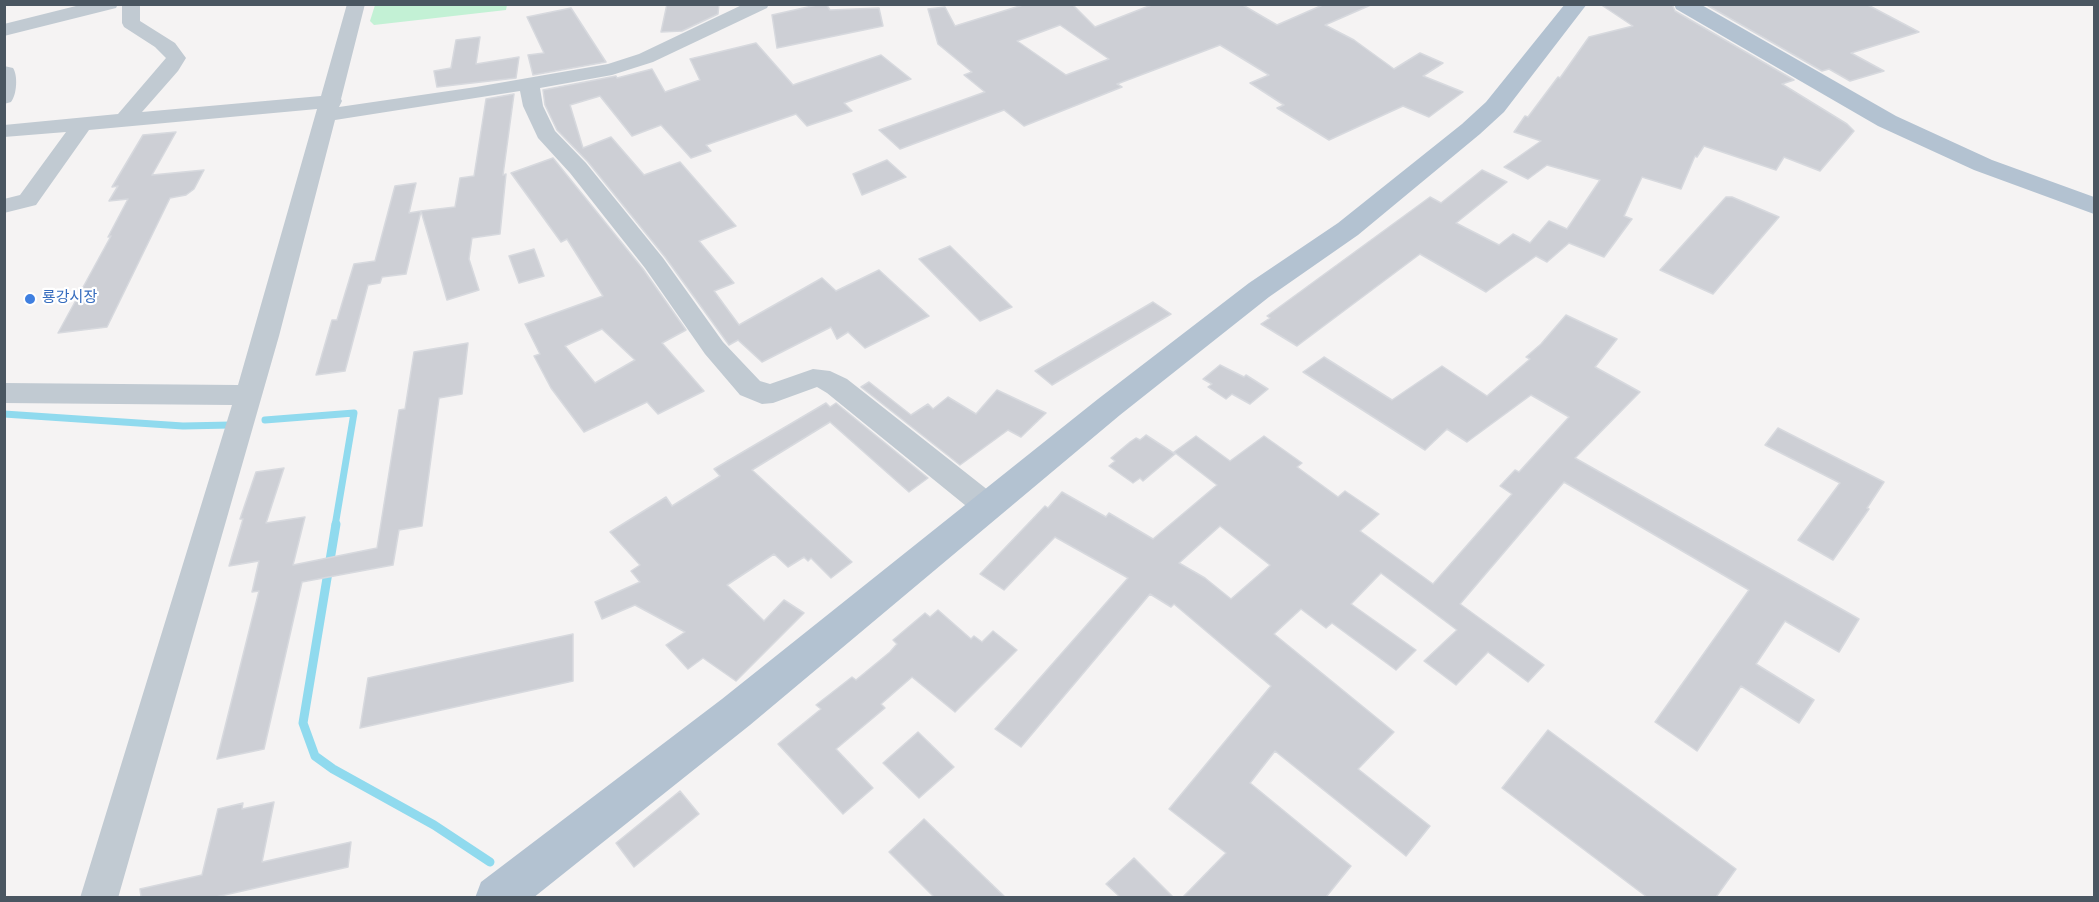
<!DOCTYPE html>
<html>
<head>
<meta charset="utf-8">
<style>
	body { margin:0 }
	#map { position:relative; width:2099px; height:902px; overflow:hidden; background:#f5f3f3; font-family:"Source Sans 3",sans-serif }
	canvas { display:block }
	.frame { position:absolute; inset:0; border:6px solid #4a5661; pointer-events:none }
</style>
</head>
<body>
<div id="map">
<canvas width="2099" height="902"></canvas>
<div class="frame"></div>
</div>
<script>
const ctx = document.querySelector('canvas').getContext('2d');
ctx.lineJoin = 'round';
function paint(path, color) {
  ctx.fillStyle = color;
  ctx.fill(path, 'evenodd');
}
function stroke(path, color, width, dash) {
  ctx.strokeStyle = color;
  ctx.lineWidth = width;
  ctx.lineCap = dash ? 'butt' : 'round';
  ctx.setLineDash(dash || []);
  ctx.stroke(path);
}
function write(font, color, halo, rows, align = 'center') {
  ctx.font = font + ' "Source Sans 3","Noto Sans KR",sans-serif';
  ctx.lineWidth = 4.5;
  ctx.setLineDash([]);
  ctx.textBaseline = 'middle';
  ctx.strokeStyle = halo;
  ctx.fillStyle = color;
  for (const [text, x, y, turn = 0] of rows) {
    ctx.save();
    ctx.translate(x, y);
    ctx.rotate((+turn || 0) * Math.PI / 180);
    ctx.textAlign = isNaN(turn) ? turn : align;
    if (halo) ctx.strokeText(text, 0, 0);
    ctx.fillText(text, 0, 0);
    ctx.restore();
  }
}
paint(new Path2D(`
	M375 5V4L507 5 506 10 374 25 370 21Z`), '#c3f1d5');
stroke(new Path2D(`
	M4 414 183 426 231 425
	M265 420 354 413 335 526`), '#90daee', 7);
stroke(new Path2D(`
	M336 524 303 723 315 756 333 769 434 825 490 862`), '#90daee', 9);
const building = new Path2D(`
	M667 4H719L718 14 682 31 661 32Z
	M821 4H826L830 10 879 8 883 26 777 48 772 15Z
	M1026 4H1072L1095 27 1154 4H1241L1277 25 1325 4H1373L1325 25 1354 40 1394 69 1420 53 1443 63 1423 76 1463 92 1429 117 1403 106 1329 140 1277 108 1284 105 1250 83 1269 75 1220 45 1117 84 1122 87 1024 126 1004 110 900 149 879 130 985 92 964 75 972 72 938 44 928 9 945 7 955 26ZM1060 25 1109 59 1066 75 1017 41Z
	M1600 4H1672L1675 11 1794 80 1782 84 1847 124 1854 131 1820 171 1784 157 1776 170 1704 146 1697 157 1695 156 1681 189 1642 177 1624 216 1632 219 1604 257 1569 243 1547 262 1536 256 1486 292 1420 254 1297 346 1261 324 1270 318 1267 316 1430 197 1441 203 1482 170 1507 182 1456 223 1499 245 1513 234 1530 243 1549 221 1567 229 1600 180 1547 165 1528 179 1504 167 1541 141 1514 132 1525 116 1528 117 1558 77 1560 78 1589 37 1633 26Z
	M1705 4H1866L1919 32 1851 53 1884 71 1850 81 1829 69 1822 71Z
	M571 8 606 62 533 75 528 55 544 53 527 17Z
	M480 37 476 64 519 57 516 78 437 87 434 71 451 68 456 40Z
	M756 43 793 85 881 55 911 79 844 103 852 111 807 126 796 114 706 145 711 151 691 158 661 125 632 136 600 96 570 105 583 148 611 137 644 175 680 162 736 226 699 241 734 283 714 291 739 325 822 278 836 291 879 270 929 316 865 348 848 332 837 339 831 327 762 362 738 340 729 345 665 257 588 162 557 130 545 105 543 90 616 76 617 78 652 69 665 92 700 80 690 59Z
	M514 94 503 175 506 174 500 234 472 238 469 259 479 290 447 300 421 211 455 207 460 178 474 176 486 99Z
	M176 132 152 175 204 170 194 189 186 195 170 198 107 327 58 333 111 236 108 237 128 199 109 201 118 186 112 187 143 135Z
	M553 158 643 269 686 330 662 343 704 391 658 414 647 402 584 432 551 388 534 356 540 354 525 324 603 296 567 239 561 242 511 173ZM602 329 635 360 595 383 565 346Z
	M887 160 906 177 862 195 853 174Z
	M416 183 409 213 421 211 406 274 382 277 380 283 368 285 345 371 316 375 332 320H337L354 264 375 261 395 186Z
	M1726 197H1732L1779 217 1713 294 1660 270Z
	M950 246 1012 307 980 321 919 259Z
	M534 249 544 276 519 283 509 256Z
	M1153 302 1171 314 1052 385 1035 371Z
	M1566 315 1617 339 1595 367 1640 392 1575 458 1859 619 1839 652 1785 621 1756 664 1814 700 1799 723 1741 686 1697 751 1655 722 1749 590 1564 482 1460 604 1544 665 1528 682 1488 652 1456 685 1424 661 1457 630 1381 573 1351 604 1416 650 1396 670 1332 623 1326 628 1301 609 1274 634 1394 732 1358 769 1430 826 1406 856 1275 751 1250 783 1351 866 1326 897H1183L1226 853 1169 809 1271 686 1174 604 1171 607 1150 594 1021 747 995 729 1128 578 1055 537 1004 590 980 574 1045 506 1048 508 1062 492 1106 517 1109 513 1153 539 1217 485 1174 452 1196 436 1230 461 1264 436 1302 463 1297 467 1338 497 1345 491 1379 514 1360 531 1433 584 1512 494 1500 486 1515 470 1519 472 1569 417 1531 395 1467 442 1447 429 1425 450 1303 372 1324 357 1392 400 1442 366 1487 396 1530 359 1526 357 1541 344ZM1220 526 1270 565 1231 599 1205 578 1179 563Z
	M468 343 462 394 439 398 422 526 399 530 393 565 302 582 264 749 217 759 259 591 252 592 259 561 229 566 243 519H240L256 472 284 468 266 523 305 517 293 565 377 548 399 410 405 409 414 352Z
	M1220 365 1244 377 1246 375 1268 389 1250 404 1232 394 1226 399 1208 387 1212 384 1203 379Z
	M869 382 911 415 928 404 933 409 948 397 976 414 997 390 1046 413 1021 437 1008 430 960 465 861 387Z
	M826 403 830 407 836 403 928 478 909 492 830 422 752 470 852 562 831 578 811 558 808 561 804 557 788 567 774 554 727 585 764 621 784 600 804 613 736 681 703 658 688 669 666 645 685 632 635 605 602 619 595 602 640 582 631 571 640 565 610 532 666 497 672 506 720 476 714 469Z
	M1778 428 1884 482 1867 508 1869 509 1833 560 1798 540 1840 483 1765 445Z
	M1146 435 1175 454 1143 481 1140 478 1133 483 1109 466 1115 461 1111 458 1130 442 1136 438 1140 440Z
	M938 610 971 639 974 636 982 642 993 631 1017 650 955 712 912 677 881 704 885 708 836 749 873 788 843 814 778 744 821 709 816 705 852 677 856 680 890 652 897 644 893 640 925 613 930 617Z
	M573 634V681L360 728 368 678Z
	M1548 730 1736 869 1716 897H1647L1502 788Z
	M918 732 954 767 919 798 883 763Z
	M680 791 699 814 634 867 616 843Z
	M274 802 262 862 351 842 348 867 216 897H141L140 889 202 875 218 809 243 803 242 809Z
	M924 819 1005 897H934L889 852Z
	M1134 858 1173 897H1120L1106 884Z`);
paint(building, '#cdcfd5');
stroke(building, '#d7d9de', 1.5);
paint(new Path2D(`
	M84 4H118L116 8 4 36V24Z
	M122 4H140V21L175 43 186 58 178 71 142 112 321 96 347 4H365L341 99 342 101 339 107 476 87 608 64 639 54 744 4H769L767 8 653 62 612 75 540 88 543 106 555 131 586 163 663 258 723 342 760 381 770 384 813 369 830 371 847 379 998 498 1002 506 998 514 987 518 976 514 827 393 817 387 773 403 762 404 740 395 705 354 645 268 570 173 538 138 523 106 520 91 335 120 279 336 118 898H80L232 405 4 403V383L238 385 317 109 89 130 36 205 4 213V199L20 195 66 132 4 137V125L118 114 166 58 155 47 124 27 122 23Z
	M4 66 13 68C18 75 17 95 11 102L4 104Z`), '#c1cad2');
paint(new Path2D(`
	M1565 4H1587L1504 112 1480 134 1358 235 1269 297 1120 415 750 725 533 898H475L481 882 722 699 1098 399 1249 283 1338 223 1462 124 1486 102Z
	M1674 4H1700L1896 116 1992 160 2094 197V214L1974 170 1878 126 1676 9Z`), '#b3c2d1');
for (const [x, y, r, color] of [
	[30,299,6,"#3f7fe0"]
]) {
  const dot = new Path2D();
  dot.arc(x, y, r, 0, 2 * Math.PI);
  ctx.fillStyle = color;
  ctx.fill(dot);
  stroke(dot, '#fff', 2);
}
write('15px', '#366cbe', '#fff', [
	["룡강시장",42,299]
], 'left');
</script>
</body>
</html>
